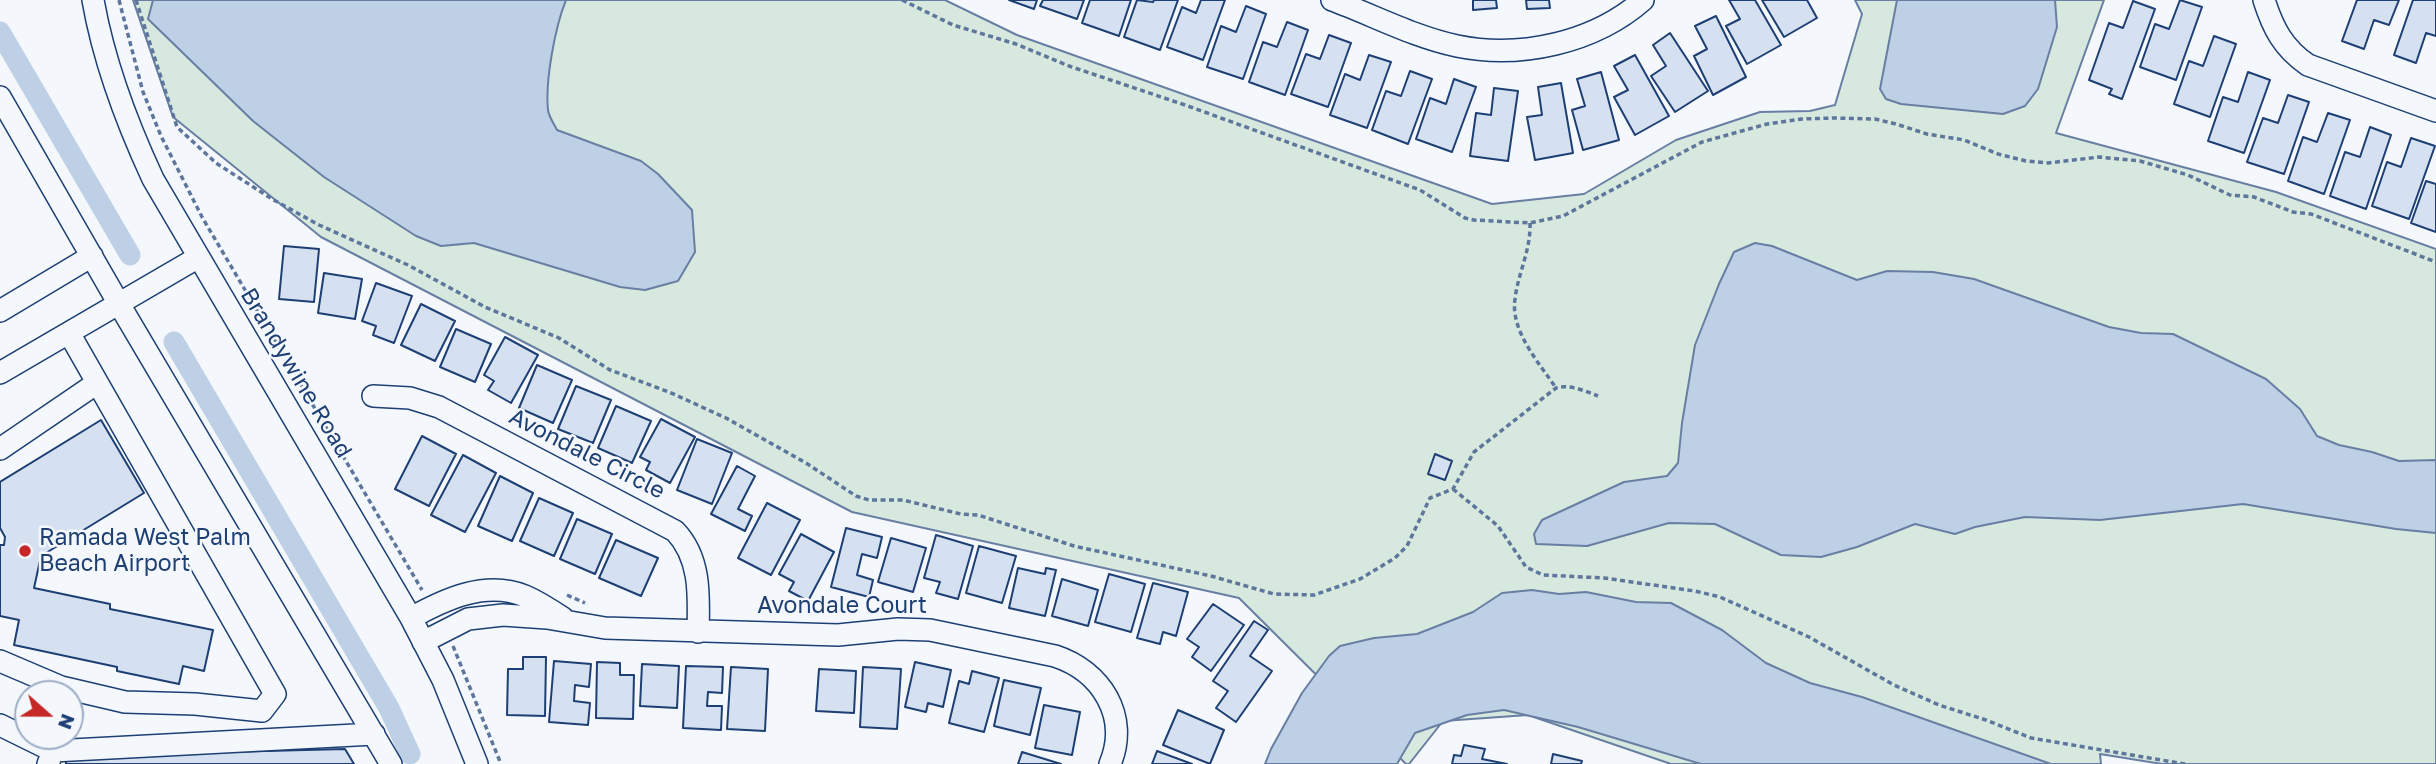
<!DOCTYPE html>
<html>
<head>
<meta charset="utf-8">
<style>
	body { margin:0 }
	#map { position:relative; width:2436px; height:764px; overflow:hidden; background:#f4f7fb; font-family:"Golos Text",sans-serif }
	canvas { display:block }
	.north { position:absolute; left:14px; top:680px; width:70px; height:70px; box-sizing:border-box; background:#f4f7fb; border:2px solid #9eadc5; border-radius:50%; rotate:111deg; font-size:19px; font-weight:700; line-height:28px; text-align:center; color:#1d3f73 }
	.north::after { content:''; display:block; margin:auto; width:24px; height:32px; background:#c62828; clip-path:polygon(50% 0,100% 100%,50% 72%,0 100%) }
</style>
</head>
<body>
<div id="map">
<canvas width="2436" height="764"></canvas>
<div class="north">N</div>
</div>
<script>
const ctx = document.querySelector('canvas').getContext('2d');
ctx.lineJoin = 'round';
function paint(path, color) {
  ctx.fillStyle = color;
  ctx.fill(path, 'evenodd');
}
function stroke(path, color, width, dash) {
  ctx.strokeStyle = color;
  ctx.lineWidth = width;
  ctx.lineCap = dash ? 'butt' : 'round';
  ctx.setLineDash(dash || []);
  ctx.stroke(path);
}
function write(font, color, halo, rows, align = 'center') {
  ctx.font = font + ' "Golos Text",sans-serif';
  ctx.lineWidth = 5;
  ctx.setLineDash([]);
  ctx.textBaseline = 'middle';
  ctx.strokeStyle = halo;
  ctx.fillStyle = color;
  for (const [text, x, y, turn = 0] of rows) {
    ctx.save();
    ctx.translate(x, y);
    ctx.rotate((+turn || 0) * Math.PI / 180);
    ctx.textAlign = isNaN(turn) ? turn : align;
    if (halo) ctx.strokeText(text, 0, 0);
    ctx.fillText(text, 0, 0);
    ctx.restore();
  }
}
const green = new Path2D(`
	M133 0H945L1017 35 1492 204 1584 194 1676 140 1760 112 1810 111 1835 105 1862 14 1855 0H2104L2056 133 2276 192 2436 249V764H2162L2100 754 2101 764H1671L1528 715 1443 721 1409 764H1406L1239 598 852 512 321 237 173 117Z`);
paint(green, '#d7e8df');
stroke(green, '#687fa3', 2);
const water = new Path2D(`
	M153 0H566C555 27 545 81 548 110 549 117 554 124 557 130L641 161 658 174 692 210 695 252 678 281 645 290 620 287 474 243 441 246 416 236 324 177 253 121 148 19Z
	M1897 0H2055L2057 27 2038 89 2025 106 2003 114 1901 104 1886 99 1880 89Z
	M1755 243 1772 246 1857 280 1887 271 1933 272 1974 279 2109 327 2141 333 2173 334 2266 379 2300 409 2317 436 2339 445 2372 452 2399 461 2436 460V533L2396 529 2243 504 2100 520 2025 517 1975 527 1955 534 1915 524 1857 547 1821 557 1781 555 1715 524 1669 523 1587 546 1536 544 1534 534 1542 520 1624 482 1667 476 1678 463 1682 423 1695 345 1719 284 1734 252Z
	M1532 590 1559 594 1586 592 1636 602 1671 603 1722 630 1766 663 1810 683 1862 697 2051 764H1701L1578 727 1504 710 1467 715 1415 733 1397 764H1265L1271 749 1302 693 1329 656 1340 646 1374 638 1417 634 1473 612 1502 593Z`);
paint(water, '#bed0e5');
stroke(water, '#687fa3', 2);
stroke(new Path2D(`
	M0 32 130 255
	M174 342 389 708 410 754`), '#bed0e5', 21);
const building = new Path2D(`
	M1009 0H1037L1034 9Z
	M1043 0H1084L1077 19 1040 6Z
	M1090 0H1131L1119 36 1082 23Z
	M1137 0 1153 2 1154 0H1178L1160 50 1124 37Z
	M1201 0H1225L1203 60 1167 47 1182 7 1196 13Z
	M1473 0H1496L1497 8 1473 10Z
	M1526 0H1549L1550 8 1527 9Z
	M1729 0H1755L1781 45 1747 64 1726 26 1740 19Z
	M1762 0H1807L1817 18 1784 37Z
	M2180 0 2202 7 2176 80 2140 67 2155 24 2169 29Z
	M2357 0H2399L2389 25 2374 20 2364 49 2342 41Z
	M2413 0H2436V36L2426 33 2416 63 2394 55Z
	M2133 1 2155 9 2122 99 2109 94 2112 89 2089 80 2109 23 2123 28Z
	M1246 6 1266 14 1243 79 1207 67 1221 26 1236 32Z
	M1716 16 1746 77 1713 95 1694 56 1707 49 1695 26Z
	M1287 22 1308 30 1285 95 1249 82 1263 42 1277 47Z
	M1670 33 1708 91 1675 112 1651 76 1666 66 1653 45Z
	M1329 35 1351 43 1328 107 1291 94 1306 54 1320 59Z
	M2214 36 2236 44 2210 117 2174 104 2189 61 2203 66Z
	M1369 55 1391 62 1367 128 1330 115 1345 74 1360 80Z
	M1635 55 1669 116 1635 135 1614 97 1628 90 1614 66Z
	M1410 71 1432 79 1408 144 1372 130 1386 91 1401 96Z
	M1601 72 1619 140 1583 150 1572 110 1585 106 1577 79Z
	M2248 72 2270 80 2244 153 2208 141 2223 97 2238 102Z
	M1454 79 1476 87 1452 152 1416 139 1430 98 1446 104Z
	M1561 83 1573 153 1535 160 1527 117 1542 115 1538 87Z
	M1494 88 1518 91 1508 161 1470 156 1476 113 1491 115Z
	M2288 95 2309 102 2284 174 2247 162 2263 118 2278 123Z
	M2328 113 2350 120 2324 194 2288 181 2303 137 2317 142Z
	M2370 127 2391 135 2366 209 2330 196 2345 152 2360 157Z
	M2411 138 2435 146 2409 219 2372 206 2387 162 2401 167Z
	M2426 181 2436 184V232L2411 223Z
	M284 246 319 249 314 302 279 299Z
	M324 273 362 279 355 319 318 313Z
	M376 283 412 296 394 343 373 335 376 326 362 321Z
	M421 304 455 321 435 361 401 345Z
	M456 329 491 344 475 382 440 367Z
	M505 337 538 355 511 403 488 390 494 381 484 375Z
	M537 365 572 380 553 423 519 408Z
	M576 386 611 400 593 443 558 429Z
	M616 406 651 421 632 463 598 448Z
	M661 419 695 437 670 483 646 470 650 462 640 457Z
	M101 420 144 493 41 556 34 588 110 604V609L213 630 204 671 183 666 179 684 117 671V667L14 645 19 620 0 616V545H4L5 537 0 528V482Z
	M422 436 456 454 429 506 395 489Z
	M697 439 732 453 712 504 677 490Z
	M1435 454 1452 461 1445 480 1428 474Z
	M463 455 496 473 465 532 431 515Z
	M737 466 755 476 738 509 752 516 745 531 711 514Z
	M500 476 533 493 512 541 478 526Z
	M539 498 573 513 554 556 520 541Z
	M767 503 800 520 771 575 738 558Z
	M577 519 612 534 595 574 560 559Z
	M846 528 882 537 877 558 862 554 857 575 873 580 869 597 831 587Z
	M801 534 834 552 808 601 789 591 794 582 779 574Z
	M936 535 973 546 958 599 936 593 940 582 924 578Z
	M891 538 926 548 913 592 878 582Z
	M616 540 658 558 641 596 599 578Z
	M979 546 1016 556 1002 603 966 593Z
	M1018 568 1045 574 1046 568 1056 570 1045 616 1009 608Z
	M1109 574 1145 584 1131 632 1095 622Z
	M1062 579 1098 590 1088 626 1052 616Z
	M1153 583 1188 592 1176 636 1163 632 1160 644 1137 638Z
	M1213 604 1244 625 1211 671 1192 657 1199 647 1187 639Z
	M1254 621 1268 630 1250 656 1272 671 1236 722 1216 708 1228 691 1213 681Z
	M523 657H546L545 716 507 715 508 669H523Z
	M554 661 591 664 589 687 575 685 574 701 590 703 588 725 549 722Z
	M597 662 620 663V675H634L633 719 596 718Z
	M915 662 951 670 943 707 928 703 926 712 905 707Z
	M642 664 679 666 677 708 640 706Z
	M686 666 723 667 722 693 708 692 707 706H722L721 730 683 728Z
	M731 667 768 669 765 731 727 729Z
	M863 667 901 669 897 729 860 727Z
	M819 669 856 671 854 713 816 711Z
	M972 671 999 678 984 732 949 723 959 681 969 684Z
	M1004 680 1041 688 1030 735 994 726Z
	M1044 705 1080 712 1072 755 1035 748Z
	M1178 710 1224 730 1210 764 1163 745Z
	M1464 745 1485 749 1482 759 1507 764H1452L1454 755 1461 756Z
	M345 749 354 764H66V756Z
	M1157 751 1192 764H1152Z
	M1022 752 1061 764H1018Z
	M1553 754 1582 761 1581 764H1551Z`);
paint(building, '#d5e0f0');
stroke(building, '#1d3f73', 2);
const minor = new Path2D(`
	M93 0C104 63 126 121 153 179L411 618 443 680 477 764
	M1332 0C1373 15 1414 37 1457 46 1520 59 1594 43 1643 0
	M2264 0C2273 28 2283 48 2308 65L2436 111
	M0 97 119 304 391 764
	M0 311 92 256
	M0 373 197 258
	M373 396 410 398 439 407 675 531C701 558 699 596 698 632
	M0 449 97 383
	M411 618C445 599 486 580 525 596 539 602 551 610 563 618
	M423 642 468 619 503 615 547 618 605 628 838 635 898 629 930 630 1055 656C1101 671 1130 716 1110 764
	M0 661 61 687 125 702 195 704 262 711 275 694 69 333
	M0 725 53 751
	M48 764 53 751 374 734`);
stroke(minor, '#1d3f73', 24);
stroke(new Path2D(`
	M119 0 143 92 161 136 202 217 422 590
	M136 0 177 127 216 163 272 199 319 225 408 265 485 307 559 338 610 370 669 392 726 418 806 463 856 496 869 500H903L961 514 978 515 1074 546 1211 576 1274 594 1314 595 1360 579 1395 558 1407 546 1430 498 1453 489 1474 452 1556 388C1570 384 1585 391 1598 396
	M902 0 953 25 1016 44 1069 66 1185 105 1420 190 1465 218 1474 220 1530 223 1563 216 1702 142 1767 124 1802 119 1834 118 1875 119 1896 124 1927 134 1964 140 1998 154 2026 161 2048 163 2099 157 2140 161 2188 175 2230 195 2254 197 2293 212 2311 214 2436 262
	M1530 223C1531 250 1518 273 1515 299 1510 331 1540 364 1556 388
	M1453 489 1498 526 1526 567 1543 575 1604 578 1695 591 1720 597 1809 637 1894 685 1939 705 1986 720 2031 738 2185 764
	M567 595 585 603
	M453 646 501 764`), '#5e769c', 3.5, [5, 3.5]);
stroke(minor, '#f4f7fb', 21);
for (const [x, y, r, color] of [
	[25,551,7,"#c62828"]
]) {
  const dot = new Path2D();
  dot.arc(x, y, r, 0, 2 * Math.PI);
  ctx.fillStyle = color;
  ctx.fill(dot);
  stroke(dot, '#f4f7fb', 2.5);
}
write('23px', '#1d3f73', '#f4f7fb', [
	["Brandywine Road",296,373,59],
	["Avondale Circle",587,454,27],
	["Avondale Court",842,606]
]);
write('23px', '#1d3f73', '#f4f7fb', [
	["Ramada West Palm",39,538],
	["Beach Airport",39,564]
], 'left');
</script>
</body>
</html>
